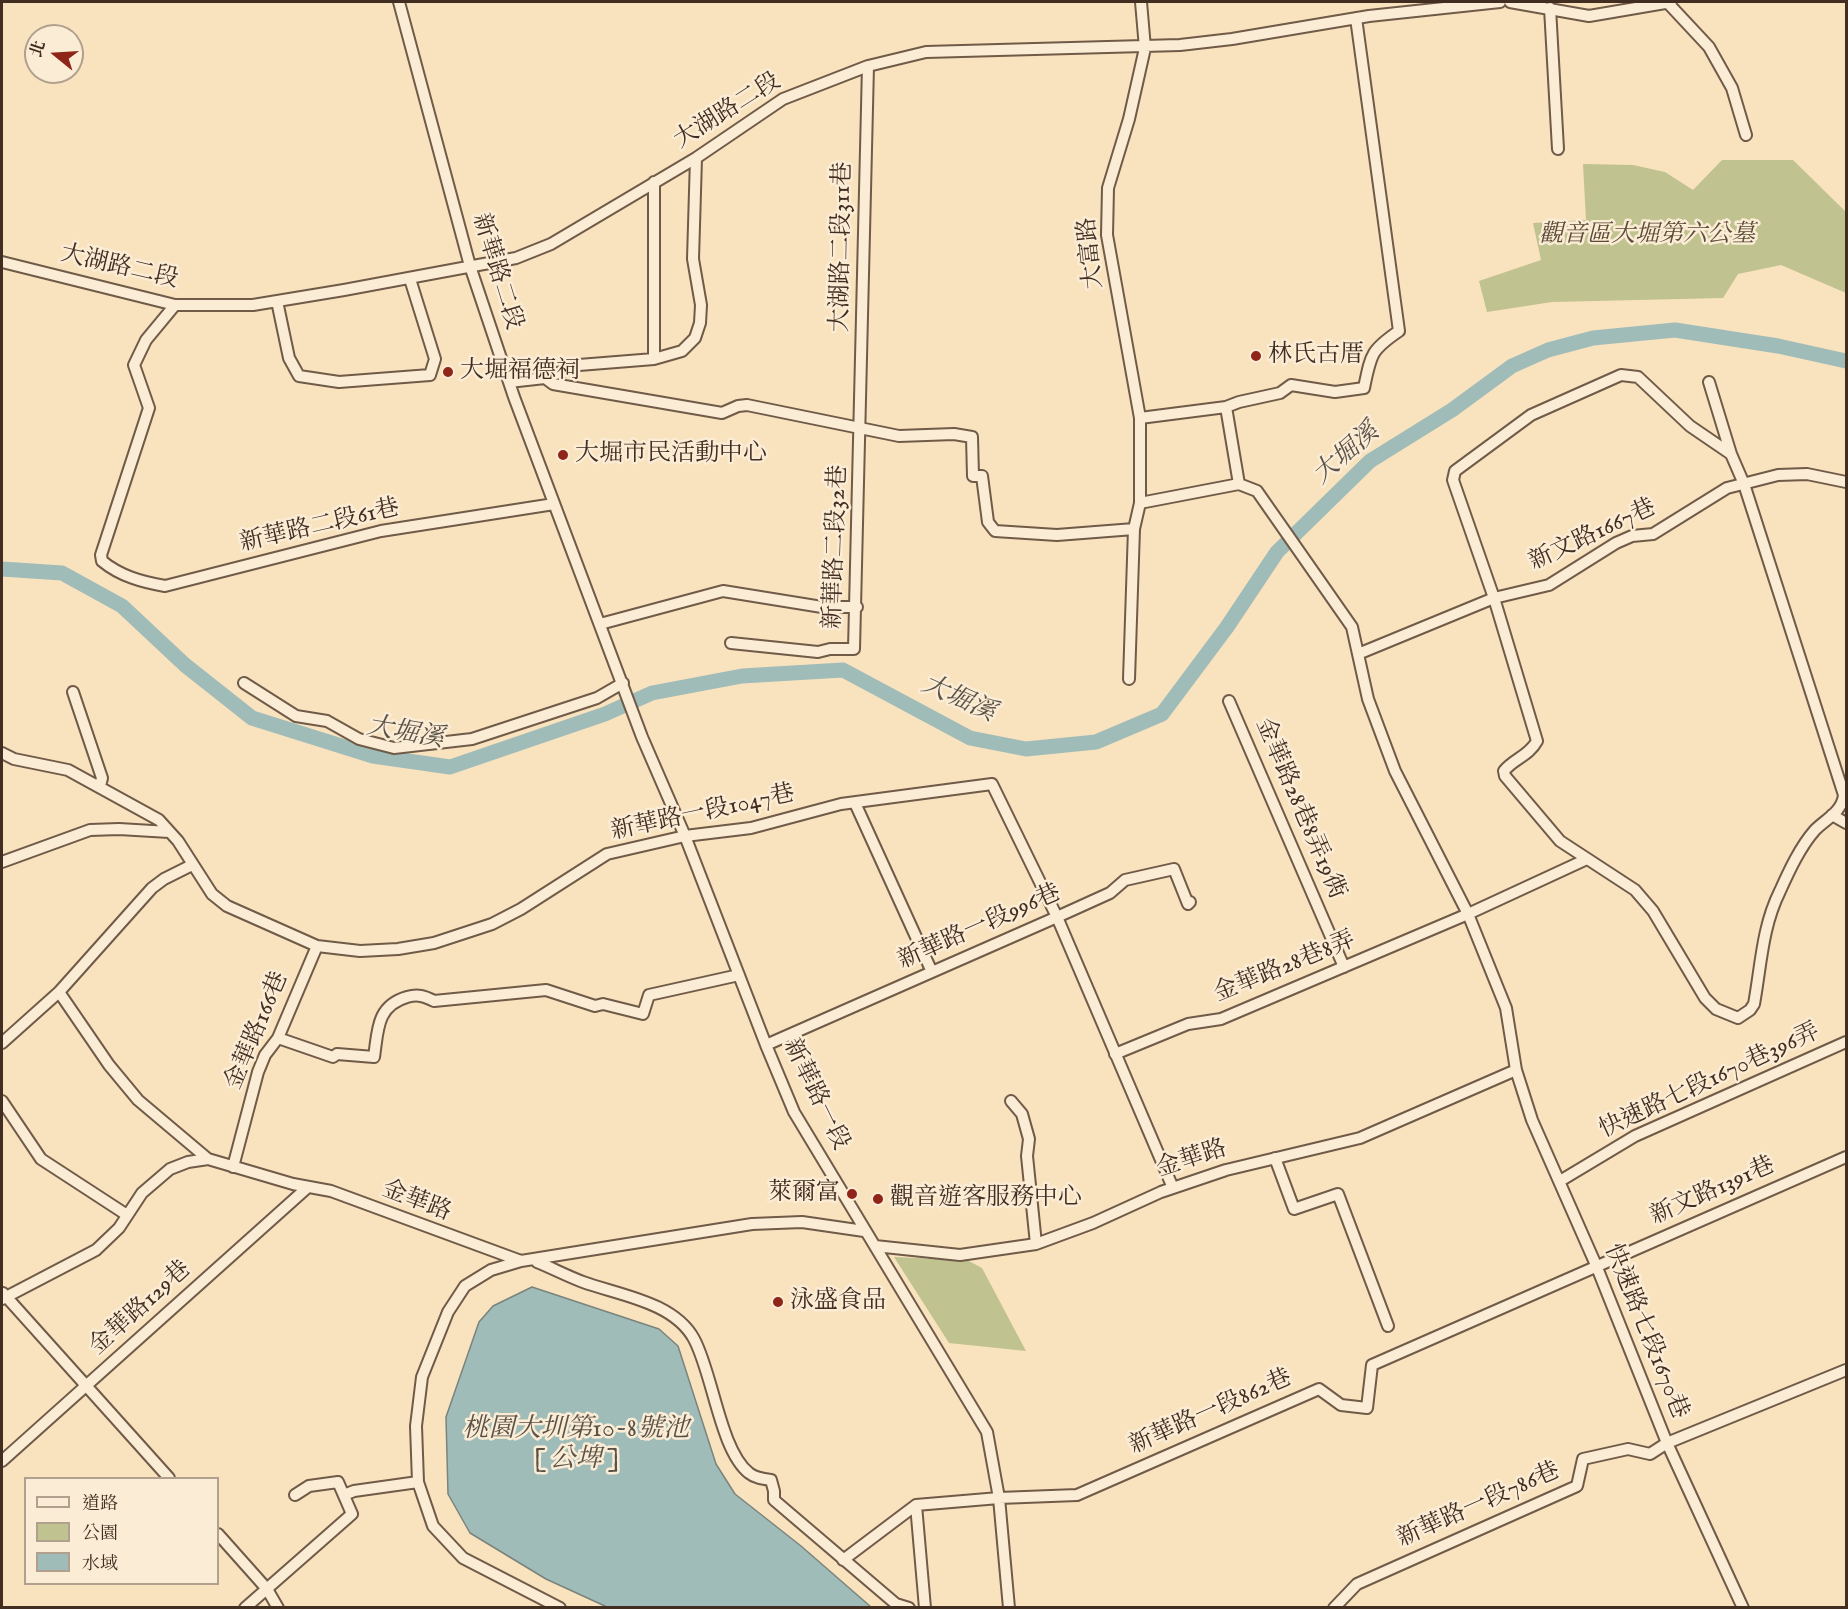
<!DOCTYPE html>
<html>
<head>
<meta charset="utf-8">
<style>
	body { margin:0 }
	#map { position:relative; width:1848px; height:1609px; overflow:hidden; background:#f9e2be; font-family:"IM FELL English","Noto Serif TC",serif }
	canvas { display:block }
	.frame { position:absolute; inset:0; border:3px solid #422d21; pointer-events:none }
	.legend { position:absolute; left:24px; top:1477px; width:195px; height:108px; box-sizing:border-box; background:#fbecd5; border:2px solid #b1a08d; margin:0; padding:8px 10px; list-style:none; font-size:18px; color:#422d21 }
	.legend li { display:flex; align-items:center; gap:12px; height:30px }
	.legend b { width:30px; border:2px solid #b1a08d }
	.north { position:absolute; left:24px; top:24px; width:60px; height:60px; box-sizing:border-box; background:#fbecd5; border:2px solid #b1a08d; border-radius:50%; rotate:288deg; font-size:16px; font-weight:700; line-height:24px; text-align:center; color:#422d21 }
	.north::after { content:''; display:block; margin:auto; width:21px; height:27px; background:#8f2418; clip-path:polygon(50% 0,100% 100%,50% 72%,0 100%) }
</style>
</head>
<body>
<div id="map">
<canvas width="1848" height="1609"></canvas>
<div class="frame"></div>
<ul class="legend">
<li><b style="height:8px;background:#fbecd5"></b>道路</li>
<li><b style="height:16px;background:#c0c28f"></b>公園</li>
<li><b style="height:16px;background:#a0bcb9"></b>水域</li>
</ul>
<div class="north">北</div>
</div>
<script>
const ctx = document.querySelector('canvas').getContext('2d');
ctx.lineJoin = 'round';
function paint(path, color) {
  ctx.fillStyle = color;
  ctx.fill(path, 'evenodd');
}
function stroke(path, color, width, dash) {
  ctx.strokeStyle = color;
  ctx.lineWidth = width;
  ctx.lineCap = dash ? 'butt' : 'round';
  ctx.setLineDash(dash || []);
  ctx.stroke(path);
}
function write(font, color, halo, rows, align = 'center') {
  ctx.font = font + ' "IM FELL English","Noto Serif TC",serif';
  ctx.lineWidth = 5;
  ctx.setLineDash([]);
  ctx.textBaseline = 'middle';
  ctx.strokeStyle = halo;
  ctx.fillStyle = color;
  for (const [text, x, y, turn = 0] of rows) {
    ctx.save();
    ctx.translate(x, y);
    ctx.rotate((+turn || 0) * Math.PI / 180);
    ctx.textAlign = isNaN(turn) ? turn : align;
    if (halo) ctx.strokeText(text, 0, 0);
    ctx.fillText(text, 0, 0);
    ctx.restore();
  }
}
paint(new Path2D(`
	M1722 160H1793L1846 212V293L1781 265 1738 274 1723 298 1552 302 1487 312 1479 281 1541 260 1533 223 1586 220 1583 164 1633 165 1665 172 1693 190Z
	M894 1257 967 1260 982 1268 1026 1351 949 1343Z`), '#c0c28f');
const water = new Path2D(`
	M532 1287 659 1329 678 1346 716 1464 735 1494 801 1546 871 1607H607L546 1579 470 1533 448 1494 446 1417 479 1322 493 1306Z`);
paint(water, '#a0bcb9');
stroke(water, '#7a837c', 1.5);
stroke(new Path2D(`
	M2 569 62 573 122 606 185 665 252 718 373 756 450 767 605 714 652 693 742 676 843 670 970 738 1026 749 1096 742 1162 714 1227 627 1277 552 1370 461 1452 410 1512 366 1548 350 1593 338 1675 330 1778 346 1846 361`), '#a0bcb9', 15);
const minor = new Path2D(`
	M399 2 470 266 514 397 642 737 685 836 766 1045 794 1112 987 1432 999 1498 1009 1608
	M1510 2 1589 16 1671 2
	M1667 2 1709 47 1732 88 1746 135
	M1550 8 1558 149
	M2 262 175 305H253L344 290 516 258 551 244 696 158 783 99 868 66 926 52 1180 45 1232 39 1369 16 1500 2
	M277 301 289 358 299 376 339 382 430 375 435 359 410 279
	M175 305 146 340 134 365 149 408 101 555 102 561C120 576 142 582 165 586L381 531 554 504
	M654 359V182
	M545 378 553 384 722 413 738 406 747 405 899 436 954 434 972 437 973 476H982L988 522 995 531 1057 535 1134 529
	M509 382 545 378 579 365 654 359 682 351 695 338 700 323 701 305 693 259 696 158
	M1709 382 1731 454 1744 484 1844 795C1842 812 1826 819 1815 830 1800 847 1789 871 1780 891 1762 927 1761 966 1754 1004L1750 1010 1738 1018 1716 1009 1705 998 1653 911 1635 890 1560 841 1505 776 1504 771C1513 759 1529 756 1537 741L1494 598 1453 480 1455 471 1531 415 1621 375 1638 377 1690 426 1731 454
	M1226 407 1239 402 1280 393 1291 385 1335 392 1364 388C1371 354 1371 350 1399 331L1356 18
	M1140 418 1226 407 1239 484
	M1140 503V418L1107 235 1108 188 1129 119 1145 48 1141 2
	M600 624 723 591 822 607H857
	M731 643 818 652 830 649H854L868 66
	M1358 654 1494 598 1549 585 1616 543 1632 536 1653 534 1727 488 1778 475 1807 474 1846 482
	M1129 679 1134 529 1140 503 1239 484 1257 491 1352 627 1368 699 1395 771 1468 914 1506 1008 1516 1070 1532 1120 1596 1265 1667 1443 1743 1608
	M244 683 296 716 327 721 359 739 394 748 472 739 597 698 623 683
	M73 692 102 778 100 786
	M1229 701 1344 967
	M2 753 14 759 68 770 159 820 178 841 212 894 227 906 317 946 360 951 398 949 434 943 492 924 521 909 607 854 685 836 751 828 841 804 992 784 1057 917 1173 1188
	M855 803 932 972
	M1832 815 1846 823
	M2 862 90 830 119 829 169 832
	M59 992 109 1065 138 1100 208 1159
	M278 1038 333 1057 337 1054 374 1057C378 1031 376 1006 407 997 418 994 424 996 434 1001L546 990 595 1006 603 1004 643 1014 649 995 739 975
	M2 1043 59 992 152 888 164 879 192 865
	M766 1045 1057 917 1110 893 1125 880 1174 869 1188 904 1190 902
	M1115 1054 1188 1024 1221 1019 1468 914 1587 859
	M2 1101 41 1159 127 1215
	M1011 1101 1022 1114 1029 1139 1027 1156 1036 1244
	M1275 1158 1294 1209 1338 1194 1388 1326
	M233 1167 258 1072 265 1055 278 1038 317 946
	M1560 1181 1635 1136 1846 1042
	M875 1246 960 1255 1036 1244 1093 1223 1161 1192 1226 1170 1360 1138 1516 1070
	M521 1261 491 1270 465 1286 448 1312 422 1377 416 1426 418 1482 433 1526 463 1558 560 1608
	M537 1262C552 1268 567 1276 583 1282 619 1295 674 1302 694 1339 713 1374 720 1450 749 1473 755 1478 763 1479 771 1480L774 1491V1500L896 1604 909 1608
	M3 1293 169 1478
	M2 1299 96 1250 119 1228 142 1193 170 1169 188 1162 208 1159 293 1184 331 1191 521 1261 752 1224 802 1222 864 1231
	M2 1461 308 1187
	M344 1495 354 1491 418 1482
	M916 1505 925 1608
	M218 1534 267 1589 278 1608
	M843 1560 916 1505 999 1498 1077 1495 1319 1389 1341 1405 1367 1408 1372 1365 1846 1157
	M245 1608 352 1514 338 1482 309 1486 295 1495
	M1334 1608 1357 1584 1577 1486 1583 1459 1628 1449 1650 1454 1667 1443 1846 1370`);
stroke(minor, '#705a48', 14);
stroke(minor, '#fbecd5', 10);
for (const [x, y, r, color] of [
	[1256,356,6,"#8f2418"],
	[448,372,6,"#8f2418"],
	[563,455,6,"#8f2418"],
	[852,1194,6,"#8f2418"],
	[878,1199,6,"#8f2418"],
	[778,1302,6,"#8f2418"]
]) {
  const dot = new Path2D();
  dot.arc(x, y, r, 0, 2 * Math.PI);
  ctx.fillStyle = color;
  ctx.fill(dot);
  stroke(dot, '#fbecd5', 2);
}
write('24px', '#422d21', '#fbecd5', [
	["大湖路二段",728,112,-32],
	["大湖路二段311巷",843,247,-89],
	["大富路",1092,253,-96],
	["大湖路二段",119,268,13],
	["新華路二段",496,272,73],
	["新華路二段61巷",320,527,-13],
	["新文路1667巷",1593,536,-25],
	["新華路二段32巷",837,547,-88],
	["金華路28巷8弄19衖",1299,809,67],
	["新華路一段1047巷",703,814,-12],
	["新華路一段996巷",980,928,-24],
	["金華路28巷8弄",1285,968,-22],
	["金華路166巷",258,1031,-67],
	["快速路七段1670巷396弄",1710,1082,-25],
	["新華路一段",815,1095,64],
	["金華路",1192,1160,-18],
	["新文路1391巷",1713,1192,-24],
	["金華路",416,1202,21],
	["金華路129巷",141,1309,-42],
	["快速路七段1670巷",1645,1332,68],
	["新華路一段862巷",1211,1413,-24],
	["新華路一段786巷",1479,1506,-24]
]);
write('italic 24px', '#5b4b37', '#fbecd5', [
	["觀音區大堀第六公墓",1647,236]
]);
write('24px', '#422d21', '#fbecd5', [
	["林氏古厝",1268,356],
	["大堀福德祠",460,372],
	["大堀市民活動中心",575,455],
	["萊爾富",840,1194,"right"],
	["觀音遊客服務中心",890,1199],
	["泳盛食品",790,1302]
], 'left');
write('italic 26px', '#5a5147', '#fbecd5', [
	["大堀溪",1347,455,-41],
	["大堀溪",958,700,24],
	["大堀溪",405,734,10],
	["桃園大圳第10-8號池",576,1431],
	["[ 公埤 ]",576,1461]
]);
</script>
</body>
</html>
